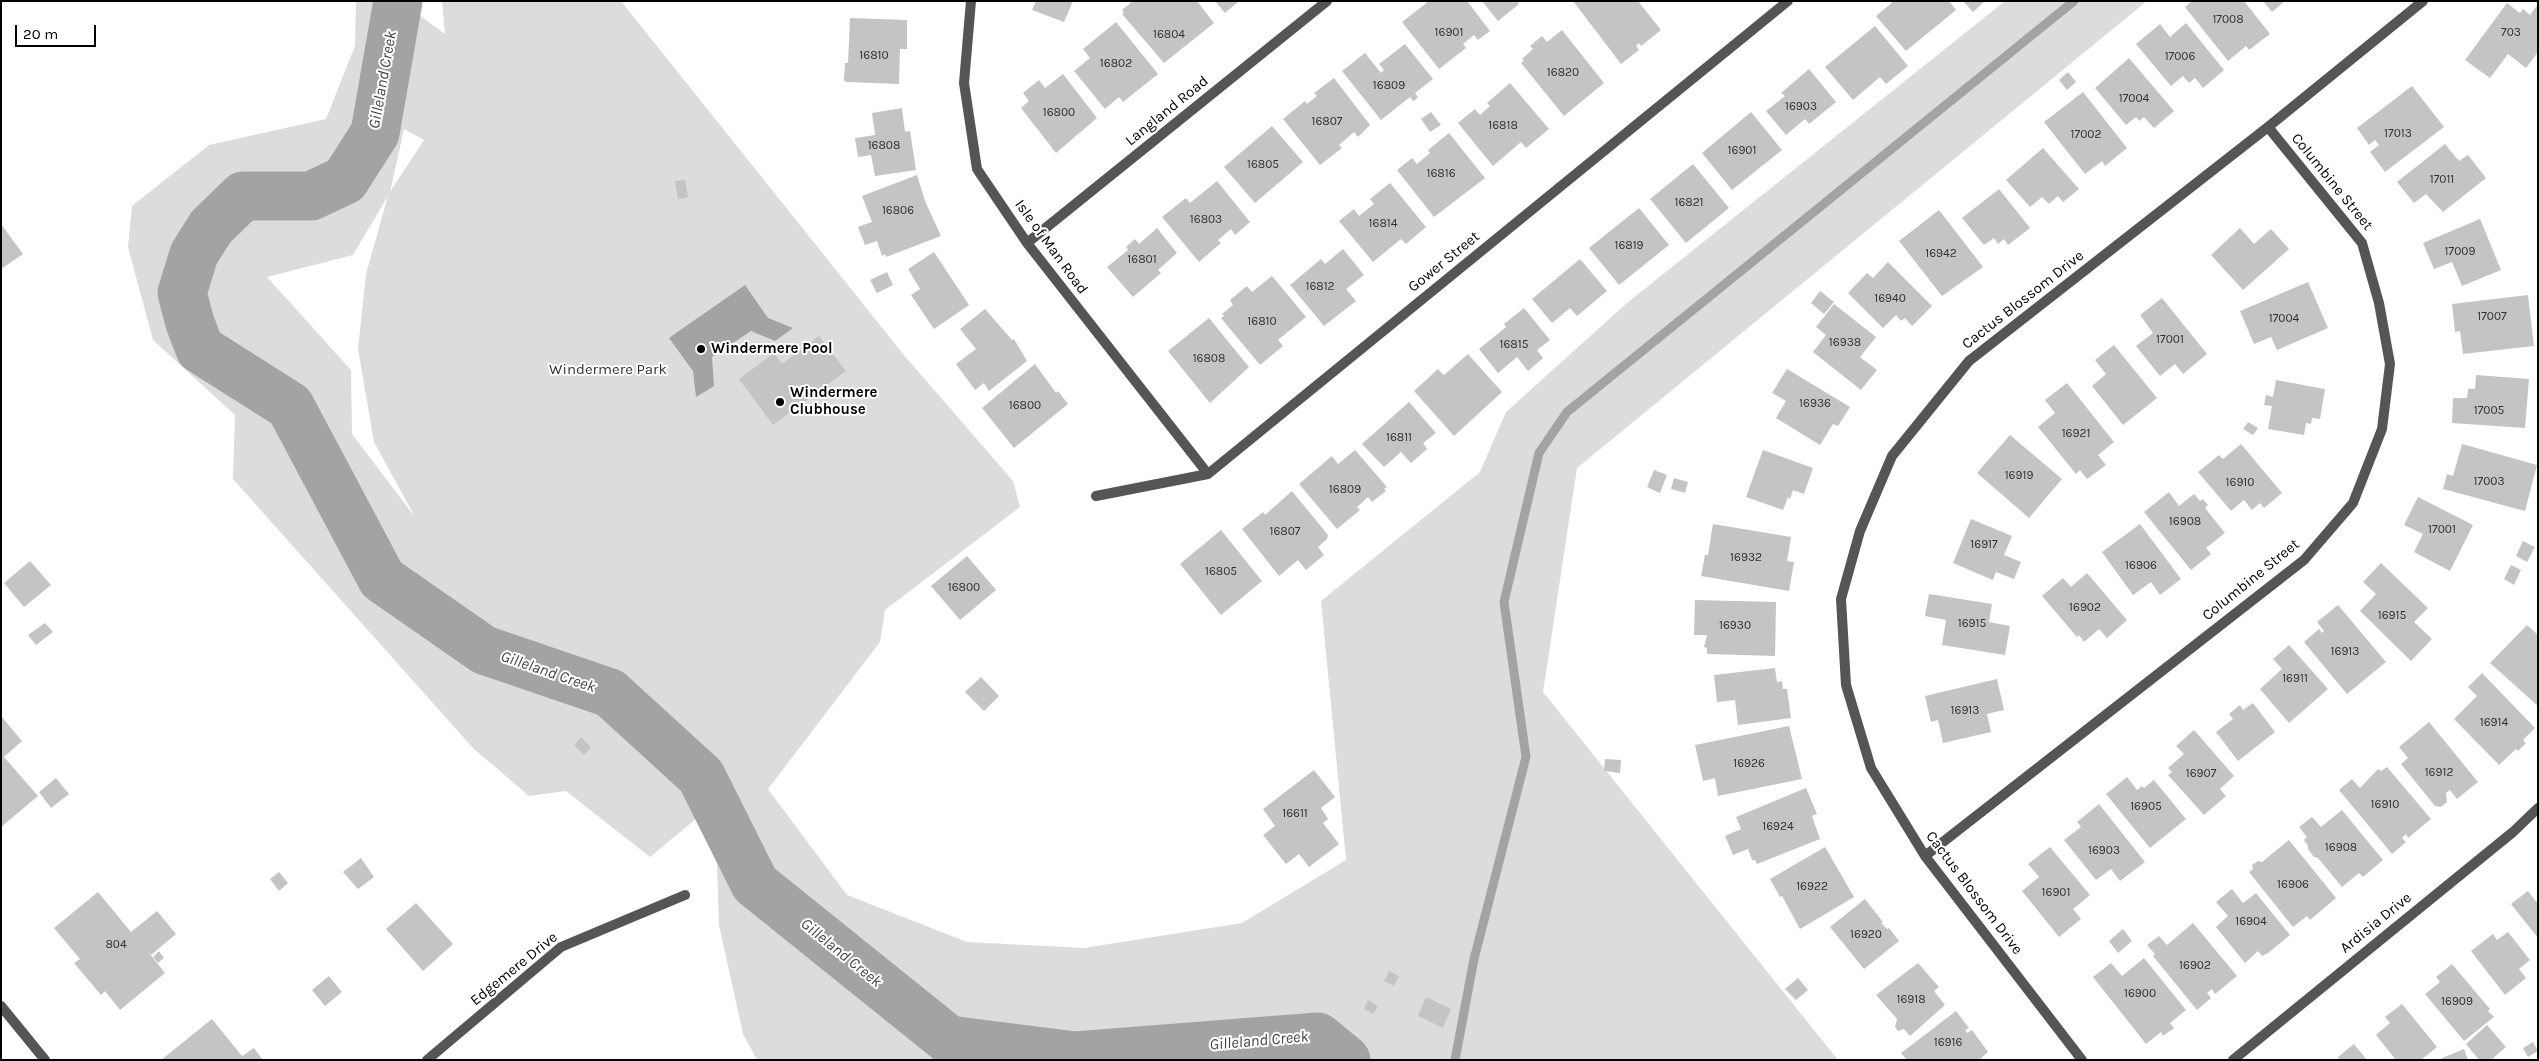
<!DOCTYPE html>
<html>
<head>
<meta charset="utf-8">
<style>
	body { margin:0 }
	#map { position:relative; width:2539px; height:1061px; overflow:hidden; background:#fff; font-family:Karla,sans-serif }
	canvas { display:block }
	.frame { position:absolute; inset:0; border:2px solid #000; pointer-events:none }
	.scale { position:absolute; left:15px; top:25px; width:81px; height:22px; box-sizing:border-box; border:2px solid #000; border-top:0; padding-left:6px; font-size:15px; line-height:18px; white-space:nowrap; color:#000; -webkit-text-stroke:4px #fff; paint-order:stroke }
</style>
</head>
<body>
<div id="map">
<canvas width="2539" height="1061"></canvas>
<div class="frame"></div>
<div class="scale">20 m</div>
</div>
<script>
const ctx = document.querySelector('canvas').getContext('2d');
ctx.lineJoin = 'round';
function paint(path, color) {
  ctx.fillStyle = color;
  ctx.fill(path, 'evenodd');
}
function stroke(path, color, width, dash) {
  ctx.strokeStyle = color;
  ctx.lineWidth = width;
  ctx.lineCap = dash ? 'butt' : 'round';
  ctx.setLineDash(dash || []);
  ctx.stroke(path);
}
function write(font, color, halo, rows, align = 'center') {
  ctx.font = font + ' Karla,sans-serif';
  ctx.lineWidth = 4;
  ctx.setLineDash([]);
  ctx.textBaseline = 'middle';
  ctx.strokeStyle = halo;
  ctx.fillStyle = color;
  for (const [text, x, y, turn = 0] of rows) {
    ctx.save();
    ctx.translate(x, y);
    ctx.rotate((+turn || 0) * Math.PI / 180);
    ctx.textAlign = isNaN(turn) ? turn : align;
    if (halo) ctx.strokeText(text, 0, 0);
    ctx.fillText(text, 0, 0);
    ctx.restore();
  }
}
paint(new Path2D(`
	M356 1H417L415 12 445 34 442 1H621L903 354 1013 481 1020 507 885 610 880 642 768 789 847 895 967 942 1084 948 1242 923 1346 860 1321 601 1480 472 1506 412 1627 303 2005 1H2147L1577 468 1543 692 1838 1060H757L743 1034 719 925 717 865 738 825 720 799 650 857 566 791 529 796 473 748 233 479 235 415 153 340 128 247 132 206 209 145 326 119 355 46ZM404 129 424 140 390 192ZM388 196 366 274 358 349 374 442 415 517 352 434 351 370 267 277 353 255Z`), '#dcdcdc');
paint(new Path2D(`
	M745 285 768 318 793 328 775 341 751 331 712 357 714 386 696 397 693 371 669 338Z`), '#a3a3a3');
stroke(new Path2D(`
	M1455 1060 1474 959 1526 757 1504 602 1539 453 1567 412 2074 1`), '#a3a3a3', 9);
stroke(new Path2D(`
	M398 1 375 133 345 180 311 196H243L211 227 194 254 182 293 190 323 200 349 290 406 382 579 484 650 610 693 701 776 755 884 949 1040 1075 1056 1318 1037 1346 1060`), '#a3a3a3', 49);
paint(new Path2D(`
	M1036 1H1073L1064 22 1032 10Z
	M1133 1H1197L1214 23 1164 63 1122 14 1124 13 1122 10Z
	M1215 1H1239L1225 13Z
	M1429 1H1467L1490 31 1478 40 1474 35 1463 44 1466 48 1439 69 1402 22Z
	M1482 1H1517L1519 4 1498 21Z
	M1573 1H1638L1661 30 1641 46 1639 43 1636 46 1639 50 1621 64Z
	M1894 1H1949L1956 10 1906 51 1876 16Z
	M1963 1H1985L1973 12Z
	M2192 1H2244L2270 34 2249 50 2246 46 2228 61 2185 7Z
	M2263 1H2285L2272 12Z
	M2507 3 2520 13 2523 9 2530 15 2538 4V52L2526 68 2508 54 2490 78 2465 60Z
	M850 18 907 20V49H900L899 84 846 82 844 80 845 63H848Z
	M1116 22 1158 74 1123 102 1119 97 1105 109 1074 71 1090 58 1083 49Z
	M2186 23 2224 70 2203 88 2195 78 2189 83 2183 76 2171 86 2136 44 2160 24 2170 37Z
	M1875 26 1908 66 1886 84 1880 77 1853 100 1825 67Z
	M1562 30 1604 83 1564 116 1521 63 1524 61 1522 59 1533 49 1530 46 1542 36 1547 42Z
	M1405 44 1433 79 1415 93 1418 97 1415 100 1413 101 1410 97 1381 120 1342 71 1365 53 1381 73 1384 70 1379 64Z
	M2129 58 2174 111 2154 128 2144 117 2139 121 2136 117 2126 125 2095 88Z
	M1809 69 1836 102 1809 124 1805 119 1786 135 1766 111 1785 96 1781 93Z
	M2068 72 2076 82 2067 90 2059 80Z
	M1063 74 1097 118 1056 153 1021 108 1029 101 1023 93 1039 80 1045 88Z
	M1334 78 1370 125 1358 137 1354 132 1339 145 1342 148 1320 165 1283 119 1305 101 1307 104 1317 96 1314 93Z
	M1510 83 1549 129 1526 148 1521 142 1493 166 1458 123 1475 109 1480 115 1490 106 1487 103Z
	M2412 86 2444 127 2385 172 2370 152 2379 145 2375 140 2369 145 2357 128Z
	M2083 92 2127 148 2105 166 2102 161 2085 174 2044 122Z
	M902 108 905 132 910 131 916 170 875 176 871 155 858 157 855 138 875 135 872 113Z
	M1431 112 1441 125 1430 132 1421 119Z
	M1751 112 1782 150 1732 190 1702 153Z
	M1272 126 1303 162 1255 203 1224 167Z
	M1449 133 1485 178 1434 217 1397 170 1412 158 1417 164 1430 153 1428 150Z
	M2445 144 2459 161 2468 155 2486 178 2443 212 2426 194 2414 203 2397 182Z
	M2043 148 2079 189 2063 202 2058 196 2049 204 2042 197 2030 207 2006 180Z
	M1693 164 1729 208 1686 243 1650 199Z
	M917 175 925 201 941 236 886 257 885 254 882 256 877 241 865 245 858 227 872 222 862 196Z
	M685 180 688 197 678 199 675 181Z
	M1217 181 1250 222 1235 235 1231 229 1218 240 1221 243 1199 262 1162 217 1186 198 1190 203Z
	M1390 183 1426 227 1406 244 1401 239 1373 262 1339 221 1354 209 1359 216 1374 204 1370 199Z
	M1999 189 2030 228 2008 245 2004 239 1998 244 1994 238 1984 245 1962 218Z
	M1639 208 1669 245 1619 285 1589 248Z
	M1939 210 1983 267 1942 296 1899 241Z
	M2480 219 2501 270 2462 286 2452 262 2434 269 2423 243Z
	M1 224 23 254 1 269Z
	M1157 228 1177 253 1158 270 1161 273 1133 297 1107 267 1128 250 1126 247 1135 239 1139 244Z
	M2240 228 2254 244 2271 229 2289 249 2243 290 2211 255Z
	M1343 249 1364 275 1346 289 1356 301 1324 326 1290 285 1321 259 1325 264Z
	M934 252 969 305 934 329 911 295 920 289 908 269Z
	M1580 259 1607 291 1577 316 1570 308 1552 323 1532 299Z
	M1888 262 1932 306 1912 326 1905 318 1901 321 1896 315 1883 328 1848 293 1867 273 1873 278Z
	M887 272 893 285 877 293 870 280Z
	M1272 276 1306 317 1278 340 1283 346 1260 365 1221 318 1224 316 1222 314 1233 305 1230 300 1247 286 1252 292Z
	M2308 282 2328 328 2277 350 2271 337 2254 344 2240 311Z
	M1820 291 1834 302 1824 314 1811 303Z
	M2528 295 2534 346 2463 354 2460 331 2455 332 2452 304Z
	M2162 298 2207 354 2183 374 2175 364 2160 376 2136 346 2153 333 2140 315Z
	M1834 304 1876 337 1860 357 1877 370 1861 390 1813 352 1826 335 1816 327Z
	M1524 308 1550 340 1537 350 1543 358 1528 371 1517 357 1498 373 1479 349 1506 327 1504 324Z
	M985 309 1012 340 1014 339 1027 361 989 391 984 383 975 390 956 364 976 349 960 329Z
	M1209 318 1249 367 1210 403 1168 351Z
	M819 336 846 371 773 425 739 379 774 353 782 364Z
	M2114 345 2157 398 2123 425 2092 386 2106 374 2095 360Z
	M1468 354 1502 392 1454 436 1414 391 1438 369 1444 375Z
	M1035 364 1056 393 1058 391 1068 404 1014 448 982 408Z
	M1787 369 1850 407 1838 426 1833 424 1820 445 1776 418 1786 401 1772 393Z
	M2476 375 2529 379 2525 428 2452 423 2453 398H2467L2468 389H2475Z
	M2276 380 2325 389 2320 419 2312 418 2311 424 2306 423 2304 435 2268 429 2272 406 2264 405 2266 395 2273 397Z
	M2067 383 2114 442 2098 455 2106 465 2087 479 2080 470 2076 474 2038 427 2055 413 2045 400Z
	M1409 402 1436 433 1423 443 1427 449 1411 463 1401 452 1384 467 1362 444Z
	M2248 422 2258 428 2253 435 2243 429Z
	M2010 435 2062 479 2029 518 1977 473Z
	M2241 444 2282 493 2264 508 2260 503 2252 510 2244 500 2231 511 2198 472 2219 455 2223 459Z
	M2462 444 2537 465 2525 511 2443 489 2447 474 2453 476Z
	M1355 450 1387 487 1384 489 1386 491 1372 502 1368 497 1357 507 1360 510 1337 529 1299 484 1332 456 1338 464Z
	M1763 450 1813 468 1804 494 1793 490 1790 499 1788 497 1783 510 1746 497Z
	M1654 470 1667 475 1660 493 1647 487Z
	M1674 478 1688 482 1685 493 1671 489Z
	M1292 491 1328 535 1327 539 1318 547 1324 555 1306 570 1298 560 1279 576 1242 529 1263 512 1265 515Z
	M2169 492 2179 506 2194 494 2200 501 2203 499 2208 505 2205 508 2225 533 2206 548 2211 554 2191 570 2144 512Z
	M2418 497 2473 525 2450 571 2414 552 2423 534 2404 525Z
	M1971 519 2012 536 2004 555 2021 562 2014 579 1996 572 1993 580 1953 563Z
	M1713 524 1791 537 1787 561 1794 562 1789 591 1701 576 1705 555H1708Z
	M2140 524 2181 579 2160 595 2151 582 2133 595 2102 552Z
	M1221 530 1262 581 1221 615 1180 564Z
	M2523 541 2535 547 2527 562 2516 556Z
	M967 556 996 590 960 620 931 586Z
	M30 561 51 585 24 607 4 583Z
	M2381 563 2428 608 2414 622 2432 639 2411 661 2360 611 2376 594 2363 582Z
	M2511 565 2521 570 2514 585 2504 579Z
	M2087 573 2127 620 2107 638 2099 629 2084 642 2079 635 2077 637 2042 596 2063 578 2071 587Z
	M1929 594 1992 604 1989 622 2010 626 2005 655 1942 645 1946 620 1925 616Z
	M1695 600 1776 602 1775 656 1707 654V648L1704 647 1707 635H1694Z
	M2338 605 2386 662 2347 694 2304 642 2319 629 2322 633 2324 631 2317 622Z
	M45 623 53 632 36 645 28 635Z
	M2527 625 2538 635V706L2490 663Z
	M2289 645 2328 689 2289 723 2260 689 2282 669 2273 659Z
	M1775 668 1777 682 1782 681 1783 689H1787L1791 718 1738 725 1735 700 1717 702 1714 675Z
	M2482 673 2535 728 2523 740 2526 743 2518 751 2516 749 2499 765 2454 719 2477 696 2468 687Z
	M981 677 999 696 984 711 965 692Z
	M1997 679 2004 710 1987 714 1991 732 1943 743 1938 720 1931 722 1925 696Z
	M2253 703 2275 732 2238 761 2216 732 2233 719 2229 714 2240 705 2243 710Z
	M1 716 22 741 4 757 38 796 1 827Z
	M2429 722 2478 782 2457 799 2450 790 2446 793 2447 802 2441 807 2435 806 2401 764 2408 758 2399 747Z
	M1789 726 1802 779 1718 796 1715 778 1703 781 1695 745Z
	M2194 730 2234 776 2220 789 2226 796 2204 815 2168 775 2172 772 2168 768 2184 754 2176 746Z
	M581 737 591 747 584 755 574 745Z
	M1605 759 1621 760 1620 773 1604 771Z
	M2387 767 2431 819 2408 838 2406 834 2402 838 2406 842 2392 854 2339 790 2352 779 2360 788 2378 769 2381 771Z
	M1314 770 1335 797 1321 808 1328 819 1323 823 1339 844 1309 867 1299 854 1286 864 1263 835 1275 826 1263 809Z
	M2127 777 2137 790 2142 786 2144 788 2154 780 2186 819 2150 848 2106 794Z
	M56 778 69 794 51 808 39 792Z
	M1806 788 1817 814 1812 816 1820 839 1757 864 1755 860H1752L1748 849 1733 855 1725 836 1741 829 1736 817Z
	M2099 804 2145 862 2120 881 2111 869 2096 880 2064 840 2081 827 2077 822Z
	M2342 810 2383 860 2363 877 2359 873 2342 887 2318 858 2314 857 2308 849V846L2304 840 2307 837 2299 827 2312 817 2321 827Z
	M2289 840 2336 898 2310 920 2307 916 2293 927 2249 872 2253 869 2252 865 2258 861 2262 862Z
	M1825 847 1854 897 1800 929 1782 896 1780 897 1770 879Z
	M2050 847 2090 895 2073 909 2081 919 2059 937 2022 891 2039 877 2028 864Z
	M361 858 374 877 358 889 343 872Z
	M279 872 288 883 279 891 270 879Z
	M2232 889 2243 903 2256 893 2290 935 2268 953 2262 956 2258 951 2245 963 2216 927 2228 916 2216 902Z
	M2528 891 2538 904V938L2511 904Z
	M98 892 131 932 157 911 176 934 151 955 149 953 165 973 120 1010 105 991 101 995 74 963 80 959 54 928Z
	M1865 899 1883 922 1881 923 1887 929 1889 928 1899 941 1864 969 1830 927Z
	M416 903 453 944 423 971 386 929Z
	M2193 923 2237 976 2215 994 2212 989 2207 993 2211 998 2197 1010 2153 956 2155 954 2147 945 2159 936 2167 945Z
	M2123 929 2132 941 2118 953 2109 941Z
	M2508 932 2530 960 2519 969 2526 978 2505 995 2471 951 2493 934 2497 940Z
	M159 951 164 958 158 963 153 957Z
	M2144 958 2186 1010 2170 1023 2174 1028 2163 1036 2161 1032 2146 1044 2093 977 2111 963 2122 976Z
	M1918 963 1939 987 1934 991 1945 1005 1910 1036 1904 1029 1898 1031 1895 1027 1897 1019 1876 995Z
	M2452 964 2490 1009 2488 1011 2494 1017 2464 1041 2425 994 2440 982 2436 977Z
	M1389 971 1399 976 1394 986 1384 981Z
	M329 976 342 992 325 1006 312 990Z
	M1798 978 1808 990 1796 1000 1785 989Z
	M1426 997 1451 1009 1443 1028 1418 1016Z
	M1368 1000 1378 1006 1373 1014 1364 1009Z
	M2402 1004 2437 1047 2421 1060H2396L2376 1035 2390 1023 2385 1017Z
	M1956 1011 1969 1028 1965 1030 1967 1033 1972 1030 1988 1052 1979 1060H1907L1901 1053Z
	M212 1019 242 1056 254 1048 263 1060H161Z
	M2487 1025 2506 1047 2491 1060H2479L2466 1044Z
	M2533 1042 2538 1051 2528 1057 2523 1048Z
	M2354 1044 2367 1060H2340L2338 1057Z
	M2464 1049 2468 1060H2442V1058Z`), '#c4c4c4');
stroke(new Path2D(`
	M971 1 964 83 977 169 1027 243 1208 474
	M1027 243 1327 1
	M1096 496 1208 474 1788 1
	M1925 856 2304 560 2353 503 2382 429 2390 364 2379 303 2362 243 2268 127
	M1 1006 45 1060
	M427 1060 561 947 685 895
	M2082 1060 1925 856 1871 768 1846 685 1841 599 1860 531 1892 456 1969 361 2268 127 2423 1
	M2233 1060 2513 832 2538 808`), '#555', 10);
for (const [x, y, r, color] of [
	[701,349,5,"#000"],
	[780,402,5,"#000"]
]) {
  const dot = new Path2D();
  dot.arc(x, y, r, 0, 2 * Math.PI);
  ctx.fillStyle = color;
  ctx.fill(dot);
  stroke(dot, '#fff', 2);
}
write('12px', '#313131', null, [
	["17008",2228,20],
	["16901",1449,33],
	["703",2511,33],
	["16804",1169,35],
	["16810",874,56],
	["17006",2180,57],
	["16802",1116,64],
	["16820",1563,73],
	["16809",1389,86],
	["17004",2134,99],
	["16903",1801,107],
	["16800",1059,113],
	["16807",1327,122],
	["16818",1503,126],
	["17013",2398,134],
	["17002",2086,135],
	["16808",884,146],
	["16901",1742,151],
	["16805",1263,165],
	["16816",1441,174],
	["17011",2442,180],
	["16821",1689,203],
	["16806",898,211],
	["16803",1206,220],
	["16814",1383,224],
	["16819",1629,246],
	["17009",2460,252],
	["16942",1941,254],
	["16801",1142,260],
	["16812",1320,287],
	["16940",1890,299],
	["17007",2492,317],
	["17004",2284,319],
	["16810",1262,322],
	["17001",2170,340],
	["16938",1845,343],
	["16815",1514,345],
	["16808",1209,359],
	["16936",1815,404],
	["16800",1025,406],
	["17005",2489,411],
	["16921",2076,434],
	["16811",1399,438],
	["16919",2019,476],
	["17003",2489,482],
	["16910",2240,483],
	["16809",1345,490],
	["16908",2185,522],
	["17001",2442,530],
	["16807",1285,532],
	["16917",1984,545],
	["16932",1746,558],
	["16906",2141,566],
	["16805",1221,572],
	["16800",964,588],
	["16902",2085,608],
	["16915",2392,616],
	["16915",1972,624],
	["16930",1735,626],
	["16913",2345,652],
	["16911",2295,679],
	["16913",1965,711],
	["16914",2494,723],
	["16926",1749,764],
	["16912",2439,773],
	["16907",2201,774],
	["16910",2385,805],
	["16905",2146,807],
	["16611",1295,814],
	["16924",1778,827],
	["16908",2341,848],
	["16903",2104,851],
	["16906",2293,885],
	["16922",1812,887],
	["16901",2056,893],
	["16904",2251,922],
	["16920",1866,935],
	["804",116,945],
	["16902",2195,966],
	["16900",2140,994],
	["16918",1911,1000],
	["16909",2457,1002],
	["16916",1948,1043]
]);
write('15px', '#000', '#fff', [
	["Langland Road",1167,111,-39],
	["Columbine Street",2332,182,51],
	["Isle of Man Road",1051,247,54],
	["Gower Street",1444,262,-39],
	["Cactus Blossom Drive",2023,300,-38],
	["Columbine Street",2251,580,-39],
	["Cactus Blossom Drive",1974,893,53],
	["Ardisia Drive",2376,923,-39],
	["Edgemere Drive",514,969,-39]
]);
write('bold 15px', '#000', '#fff', [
	["Windermere Pool",711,349],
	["Windermere",790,393],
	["Clubhouse",790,410]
], 'left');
write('15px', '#333', '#fff', [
	["Windermere Park",608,370]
]);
write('italic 16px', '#444', '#fff', [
	["Gilleland Creek",383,80,-80],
	["Gilleland Creek",548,672,19],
	["Gilleland Creek",841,953,39],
	["Gilleland Creek",1259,1041,-5]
]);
</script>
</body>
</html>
